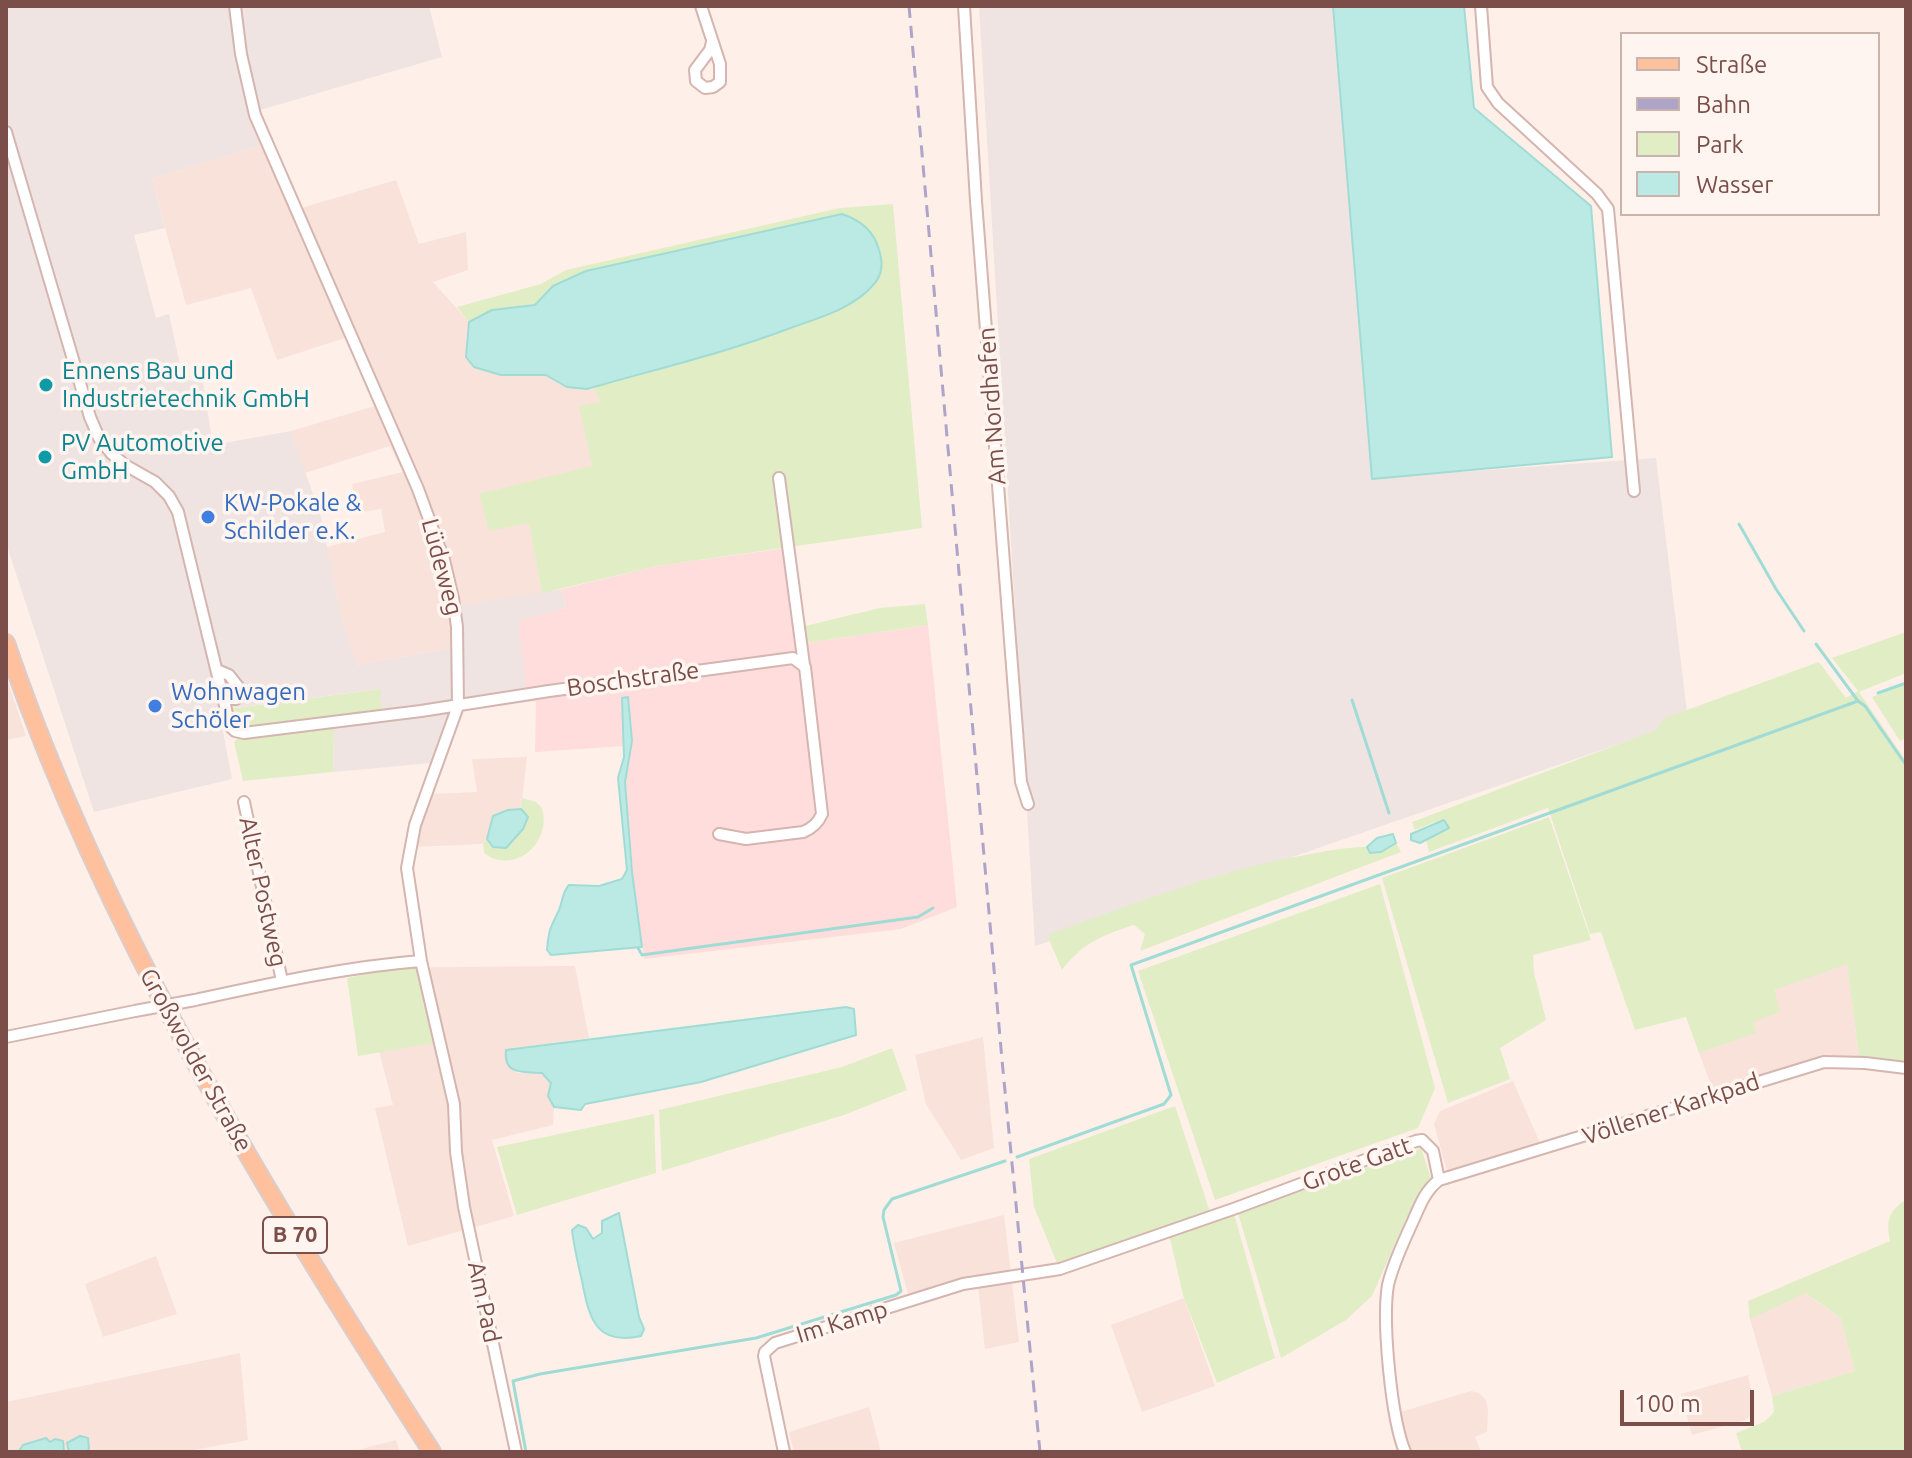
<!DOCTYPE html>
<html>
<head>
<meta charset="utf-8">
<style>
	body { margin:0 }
	#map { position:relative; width:1912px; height:1458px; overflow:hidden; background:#fef0e8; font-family:Ubuntu,sans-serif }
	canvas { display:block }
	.frame { position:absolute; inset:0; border:8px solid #7b4e49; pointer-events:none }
	.legend { position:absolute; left:1620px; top:32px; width:260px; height:184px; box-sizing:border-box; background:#fff5f0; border:2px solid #cab2ad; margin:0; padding:10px 14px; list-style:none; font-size:24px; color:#7b4e49 }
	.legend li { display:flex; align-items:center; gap:16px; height:40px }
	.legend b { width:40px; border:2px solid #cab2ad }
	.scale { position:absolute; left:1620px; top:1390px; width:134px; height:36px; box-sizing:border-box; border:4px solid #7b4e49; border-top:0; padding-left:10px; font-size:24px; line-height:28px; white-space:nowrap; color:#7b4e49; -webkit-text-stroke:6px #fff5f0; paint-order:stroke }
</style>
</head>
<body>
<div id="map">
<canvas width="1912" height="1458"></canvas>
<div class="frame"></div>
<ul class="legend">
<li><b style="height:10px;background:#ffc09e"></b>Straße</li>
<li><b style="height:10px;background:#aea4ca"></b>Bahn</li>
<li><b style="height:22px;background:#e0edc5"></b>Park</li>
<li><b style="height:22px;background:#bbeae4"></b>Wasser</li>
</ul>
<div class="scale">100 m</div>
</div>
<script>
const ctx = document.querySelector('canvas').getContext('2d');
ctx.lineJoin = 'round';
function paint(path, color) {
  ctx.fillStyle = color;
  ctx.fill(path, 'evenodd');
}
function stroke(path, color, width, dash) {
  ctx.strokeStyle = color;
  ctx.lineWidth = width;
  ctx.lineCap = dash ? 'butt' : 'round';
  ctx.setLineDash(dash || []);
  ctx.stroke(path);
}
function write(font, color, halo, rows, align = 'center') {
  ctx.font = font + ' Ubuntu,sans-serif';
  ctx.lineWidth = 7;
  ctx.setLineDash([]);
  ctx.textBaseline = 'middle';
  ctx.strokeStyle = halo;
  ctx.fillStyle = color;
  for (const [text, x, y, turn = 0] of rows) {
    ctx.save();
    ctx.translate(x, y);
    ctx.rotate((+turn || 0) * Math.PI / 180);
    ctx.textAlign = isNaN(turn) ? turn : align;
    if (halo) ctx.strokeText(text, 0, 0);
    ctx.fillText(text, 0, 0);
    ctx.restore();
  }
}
paint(new Path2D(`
	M261 145 291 211 396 180 419 244 466 232 468 270 433 282 469 322 466 340 501 375 532 373 546 375 567 387H594L600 402 580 407 592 466 529 522 542 593 457 606 462 646 357 665 341 616 327 547 385 532 381 509 357 513 352 484 403 472 390 446 305 473 291 431 375 406 345 338 277 360 251 288 186 305 152 179Z
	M6 676 26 736 6 740Z
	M527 757 521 809 508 810 493 816 487 839 482 844 413 847 432 794 477 792 472 759Z
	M1847 963 1859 1056 1815 1059 1713 1090 1699 1053 1755 1033 1753 1022 1774 990Z
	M575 966 589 1038 506 1050 517 1073H542L551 1083 548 1096 554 1107 553 1125 492 1140 514 1216 408 1246 375 1108 393 1105 379 1051 433 1042 418 970 433 967Z
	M983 1037 994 1148 961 1160 926 1104 915 1055Z
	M1513 1081 1540 1143 1447 1171 1434 1124 1440 1111Z
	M1004 1215 1019 1342 985 1349 977 1278 909 1298 894 1243Z
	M156 1256 177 1314 103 1337 85 1284Z
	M1804 1293 1840 1317 1855 1371 1772 1396 1749 1315Z
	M1184 1298 1215 1386 1142 1412 1111 1325Z
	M240 1353 248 1440 183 1452H6V1402Z
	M1748 1375 1754 1405 1752 1415 1745 1420 1692 1435 1681 1394Z
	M1471 1391 1479 1393 1486 1400 1488 1411 1487 1432 1475 1437 1481 1452H1409L1397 1413Z
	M869 1407 881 1452H794L789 1432Z
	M396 1440 400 1452H350Z`), '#f8e2d9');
paint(new Path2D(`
	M793 547 806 643 928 625 957 907 901 929 644 959 632 872 625 782 632 741 628 698H622L624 746 535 752 536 701 528 702 517 620 566 608 562 589 657 566Z`), '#ffdddc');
paint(new Path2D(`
	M6 6H429L442 57 250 113 261 145 152 179 165 228 134 235 156 318 169 314 183 379 203 383 213 445 291 431 321 517 341 616 357 665 462 646 456 606 562 589 566 608 518 621 528 702 452 712 431 763 333 772 334 726 382 722 379 689 219 710 232 779 94 812 6 543Z
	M979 6H1333L1372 478 1656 458 1688 720 1035 946Z`), '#efe4e2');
paint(new Path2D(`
	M893 204 922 528 657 566 542 593 529 523 489 531 479 494 592 466 579 406 600 402 594 387 769 337 794 327 842 214 586 271 553 286 535 305 492 310 469 322 457 307 541 284 566 270 840 208Z
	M925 604 928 625 806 643 805 626 880 608Z
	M1906 632V673L1859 692 1906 761V1062L1859 1056 1847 964 1774 990 1780 1012 1753 1022 1756 1033 1699 1053 1686 1017 1635 1030 1601 932 1590 934 1548 808 1429 852 1426 839 1435 834V822L1415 830 1412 822 1656 730 1665 718 1819 662 1846 698 1858 691 1832 658Z
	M1906 684V738L1900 741 1872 697Z
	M380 689 382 711 256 728 242 730 236 727 229 709Z
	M334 726 333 772 243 781 234 742 239 737 251 738Z
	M522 798 536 802 542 808C552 845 513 875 484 853L483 844 487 839 493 847 506 848 523 829 528 817 521 809Z
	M1549 817 1591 940 1533 955 1534 973 1546 1020 1500 1048 1510 1079 1448 1103 1382 878Z
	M1396 843 1401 852 1140 951 1145 934 1134 925C1103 935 1082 943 1062 970L1047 935C1128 906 1209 874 1294 857 1318 853 1342 847 1367 847L1370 853 1381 852Z
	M1380 884 1435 1088 1418 1128 1215 1200 1138 971Z
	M414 965 418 970 433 1043 358 1056 347 978Z
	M892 1048 907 1090 844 1115 662 1171 659 1110 842 1067Z
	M1175 1106 1210 1212 1057 1263 1034 1207 1029 1159Z
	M654 1114 656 1173 517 1215 497 1147Z
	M1421 1148 1431 1178 1406 1219 1372 1296 1346 1320 1281 1358 1238 1213Z
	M1906 1200V1452H1742L1736 1433 1764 1422 1774 1412 1772 1396 1855 1371 1840 1317 1805 1293 1750 1319 1748 1301 1890 1241C1886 1221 1888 1211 1906 1200Z
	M1234 1214 1275 1358 1217 1383 1183 1295 1169 1234Z`), '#e0edc5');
const water = new Path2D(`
	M1333 6H1464L1474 108 1591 206 1612 457 1372 479Z
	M842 214C860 220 874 230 879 250 883 262 883 274 874 284 854 308 821 317 793 327 726 353 656 369 587 389L567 387 546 375H501L474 367 466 357 469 322 492 310 535 305 553 286 586 271Z
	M628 697 632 741 625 782 632 872 642 947 551 955 547 950C549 928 550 929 559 910 563 901 562 892 569 885L599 886 622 879 627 870 618 778 624 757 622 698Z
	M521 809 528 817 523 829 506 848 493 847 487 839 493 816 508 810Z
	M1444 820 1449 828 1420 843 1411 840V834Z
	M1393 834 1396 843 1381 852 1370 853 1367 847 1377 838Z
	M846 1007 854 1009 856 1035 701 1082 585 1104 581 1110 554 1107 548 1096 551 1083 542 1073C523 1072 503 1075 506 1050Z
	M619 1213 639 1317 644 1329 641 1336C595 1346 589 1317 582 1281 578 1264 574 1247 572 1230L578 1225 586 1228 593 1239 602 1233V1221Z
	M80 1436 88 1438 89 1449 86 1452H69L67 1443Z
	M46 1438 50 1442 55 1439 63 1441 64 1452H18L23 1445Z`);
paint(water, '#bbeae4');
stroke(water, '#a0dcd5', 2);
stroke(new Path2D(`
	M1739 524 1776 589 1804 631
	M1816 644 1858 701
	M1878 693 1906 683
	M1352 700 1389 813
	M638 948 642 955 918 917 933 908
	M1017 1157 1164 1104 1171 1095 1131 965 1858 701 1865 706 1906 765
	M526 1452 513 1381 540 1374 756 1338 896 1295 901 1291 883 1217 884 1210 892 1199 1005 1161`), '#a0dcd5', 3);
const minor = new Path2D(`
	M235 6 241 54 255 115 418 489 444 560 453 598 457 627 458 706 415 825 407 868 421 961 454 1104 456 1152 464 1207 516 1452
	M701 6 720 64V82L713 87 705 88 696 81 695 70 710 50 712 42
	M964 6 976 201 1021 782 1028 804
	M1481 6 1487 87 1498 103 1597 194 1608 209 1634 491
	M6 132 90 417 99 438 112 454 125 465 155 482 169 496 178 512 230 726 235 731 244 733 421 711 549 691 793 658 805 667 822 814C818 823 813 828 803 832L746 839 719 834
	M779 478 804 665
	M217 670 229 675 240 689 236 699H223
	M244 802 282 981
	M195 1000C269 984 344 967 421 961
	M6 1037 135 1011
	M784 1452 764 1356 765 1352 775 1343 963 1284 1060 1269 1236 1208 1416 1141 1422 1140 1433 1151 1439 1180
	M1405 1452C1391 1418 1382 1321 1388 1285 1393 1263 1404 1241 1413 1221 1420 1205 1425 1191 1439 1180L1824 1062 1865 1063 1906 1068`);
const primary = new Path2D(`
	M6 643C105 933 267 1196 432 1452`);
stroke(minor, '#d4b5af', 14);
stroke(primary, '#dacdcc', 20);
stroke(minor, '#fff', 10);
stroke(primary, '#ffc09e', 16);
stroke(new Path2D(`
	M909 6 1002 1060 1040 1452`), '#aea4ca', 3, [12, 8]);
const minorBridge = new Path2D(`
	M135 1011 195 1000`);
stroke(minorBridge, '#d4b5af', 14, []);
stroke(minorBridge, '#fff', 10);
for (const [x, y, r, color] of [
	[46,385,8,"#0f9aa8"],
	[45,457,8,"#0f9aa8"],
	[208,517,8,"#3f7fe0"],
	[155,706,8,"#3f7fe0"]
]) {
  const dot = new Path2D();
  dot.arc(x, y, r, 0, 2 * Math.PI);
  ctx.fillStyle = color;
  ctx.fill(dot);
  stroke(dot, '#fff5f0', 3);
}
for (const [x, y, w] of [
	[295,1235,64]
]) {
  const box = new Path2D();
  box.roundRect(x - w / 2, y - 18, w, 36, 6);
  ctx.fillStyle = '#fff5f0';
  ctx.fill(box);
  stroke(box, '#7b4e49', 2);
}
write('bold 22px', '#7b4e49', null, [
	["B 70",295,1235]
]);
write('24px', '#0d838f', '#fff5f0', [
	["Ennens Bau und",62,371],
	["Industrietechnik GmbH",62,399],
	["PV Automotive",61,443],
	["GmbH",61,471]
], 'left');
write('24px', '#7b4e49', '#fff5f0', [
	["Am Nordhafen",992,406,-94],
	["Lüdeweg",442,567,75],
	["Boschstraße",633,679,-8],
	["Alter Postweg",263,892,78],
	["Großwolder Straße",196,1060,61],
	["Völlener Karkpad",1671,1109,-18],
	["Grote Gatt",1357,1164,-20],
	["Am Pad",484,1302,78],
	["Im Kamp",842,1322,-17]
]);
write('24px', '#366cbe', '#fff5f0', [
	["KW-Pokale &",224,503],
	["Schilder e.K.",224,531],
	["Wohnwagen",171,692],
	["Schöler",171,720]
], 'left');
</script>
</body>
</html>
